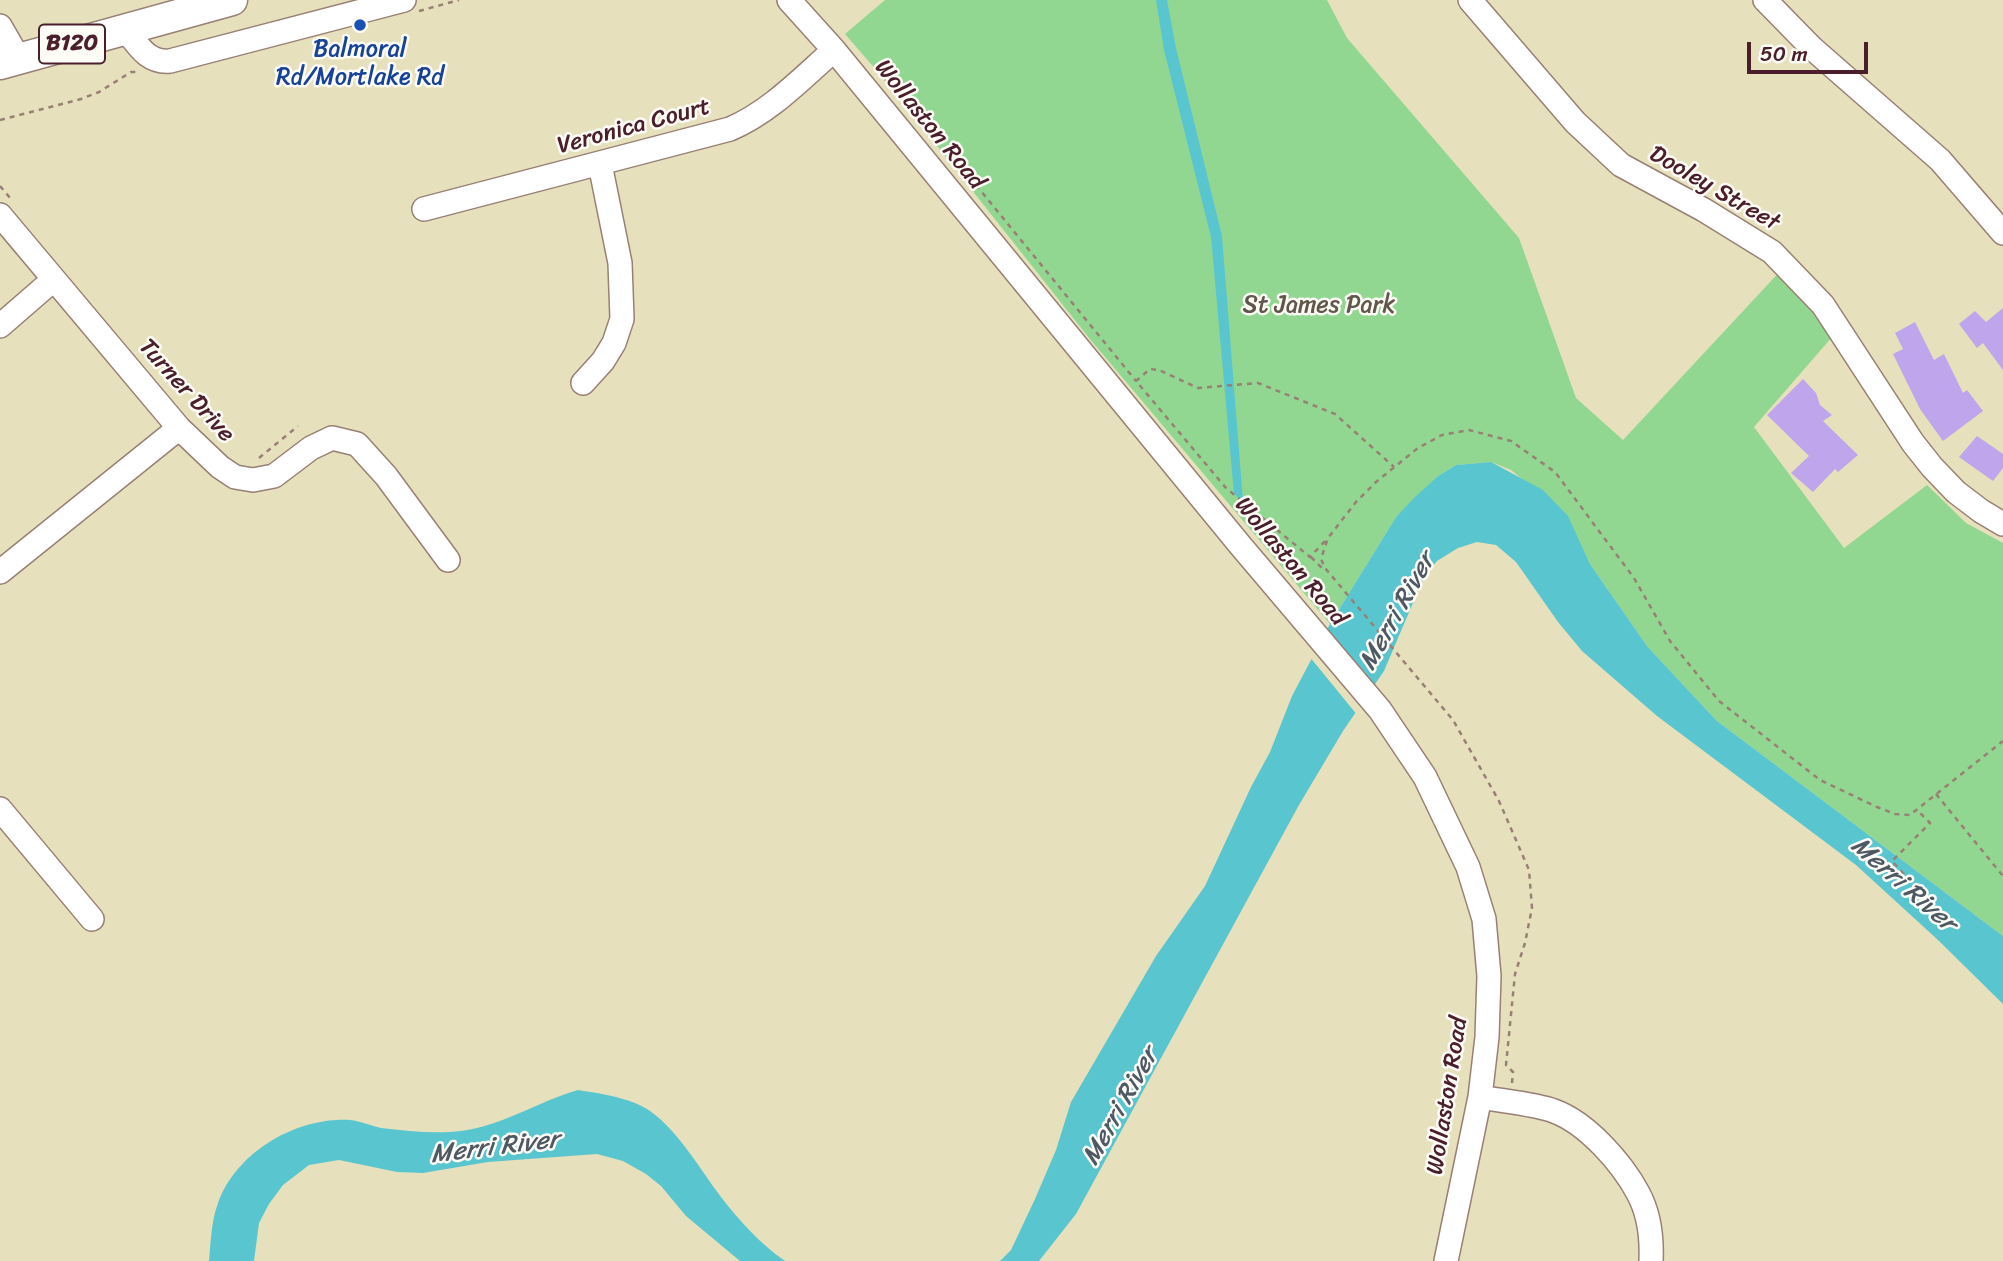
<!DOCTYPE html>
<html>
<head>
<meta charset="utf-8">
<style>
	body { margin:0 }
	#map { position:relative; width:2003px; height:1261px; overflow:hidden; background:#e7e0bd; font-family:Sriracha,sans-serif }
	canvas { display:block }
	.scale { position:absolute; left:1747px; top:42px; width:121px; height:32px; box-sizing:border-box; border:4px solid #4a1f2b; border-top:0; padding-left:9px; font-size:21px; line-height:24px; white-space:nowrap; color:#4a1f2b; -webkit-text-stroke:5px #fdfcf7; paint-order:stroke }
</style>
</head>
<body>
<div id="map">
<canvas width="2003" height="1261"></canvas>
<div class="scale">50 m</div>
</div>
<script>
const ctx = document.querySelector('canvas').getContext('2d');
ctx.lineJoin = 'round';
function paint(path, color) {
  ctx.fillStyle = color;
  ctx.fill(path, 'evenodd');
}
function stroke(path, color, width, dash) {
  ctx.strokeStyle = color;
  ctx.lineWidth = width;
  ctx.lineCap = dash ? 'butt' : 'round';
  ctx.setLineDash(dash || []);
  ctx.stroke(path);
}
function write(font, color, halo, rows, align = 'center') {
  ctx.font = font + ' Sriracha,sans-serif';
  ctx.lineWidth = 5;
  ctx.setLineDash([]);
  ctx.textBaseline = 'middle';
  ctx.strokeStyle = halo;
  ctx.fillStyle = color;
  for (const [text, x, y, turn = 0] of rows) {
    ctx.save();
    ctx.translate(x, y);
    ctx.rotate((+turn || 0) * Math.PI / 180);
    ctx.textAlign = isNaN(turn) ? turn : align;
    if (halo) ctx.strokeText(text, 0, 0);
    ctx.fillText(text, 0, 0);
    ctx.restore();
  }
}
paint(new Path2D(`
	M885 0H1327L1347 38 1519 238 1576 398 1623 440 1785 266 1839 329 1754 427 1844 548 1927 485 1966 523 2003 543V936L1717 721 1647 646 1590 564 1567 516 1511 470 1491 462 1456 465 1438 476 1396 517 1330 624 1089 338 884 79 845 34Z`), '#92d791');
paint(new Path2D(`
	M1156 0H1167L1176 48 1222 236 1243 501 1234 494 1211 237 1164 50Z
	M1491 462 1543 490 1568 516 1590 564 1647 646 1717 721 2003 936V1004L1938 940 1856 865 1657 716 1582 651 1558 622 1516 562 1496 545 1477 542 1458 548 1437 561 1424 577 1384 671 1343 731 1299 805 1076 1214 1039 1261H1000L1011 1250 1035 1199 1056 1150 1071 1102 1156 956 1205 886 1251 787 1270 752 1292 696 1330 624 1396 517 1414 498 1438 476 1456 465Z
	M578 1090C597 1093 617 1096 635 1103 670 1116 699 1168 721 1197 738 1219 761 1245 785 1261H740L686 1216 661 1186 646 1174 623 1161 597 1154 488 1162 423 1173 397 1172 339 1160 309 1165 283 1185 269 1204 259 1223 254 1261H209C211 1241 211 1222 218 1203 237 1151 297 1117 350 1120 361 1121 371 1126 381 1128 407 1131 436 1134 461 1131 502 1126 539 1101 578 1090Z`), '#59c6cf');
paint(new Path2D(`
	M1322 631 1373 692 1358 716 1309 656Z`), '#e7e0bd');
paint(new Path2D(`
	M2003 308V370L1983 343 1977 348 1959 324 1975 311 1986 322Z
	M1915 322 1934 360 1944 354 1963 393 1967 390 1983 411 1943 441 1920 409 1893 354 1903 349 1895 333Z
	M1803 379 1816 393 1820 405 1832 415 1823 421 1858 455 1838 472 1835 469 1813 492 1791 473 1809 456 1767 415Z
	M1977 436 2003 454V468L1993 481 1959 457Z`), '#bfa5eb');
const minor = new Path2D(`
	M789 0 834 50 1240 545 1380 710 1425 777 1468 867 1484 919 1489 976 1487 1037 1480 1097 1446 1261
	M1470 0 1575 122 1621 165 1704 210 1772 252 1823 305 1913 443 1932 467 1956 492 1981 511 2003 524
	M1765 0 1812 48 1940 160 2003 233
	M0 26 19 59
	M125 29C138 45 147 63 170 61L404 0
	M424 209 730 129C770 112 801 79 834 50
	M0 215 179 428 220 467 235 477 253 480 274 476 311 448 332 438 357 444 386 476 448 560
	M0 326 53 280
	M583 383 603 361 614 343 622 319 620 263 600 164
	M0 572 179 428
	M0 809 92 919
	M1480 1097C1501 1101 1535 1104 1554 1111 1587 1123 1622 1163 1638 1193 1649 1213 1652 1238 1651 1261`);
const major = new Path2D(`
	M0 64 232 0`);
stroke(minor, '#988074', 26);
stroke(major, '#988074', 33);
stroke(new Path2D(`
	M419 11 459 0
	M885 79 901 93 1136 381
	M0 120 81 99 99 92 131 72H137
	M0 186 11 199
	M259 458 298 426
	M1325 541 1310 557 1226 488 1136 381 1150 369 1159 370 1198 388 1258 383 1335 414 1394 467
	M1311 557 1324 570
	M1936 794 2003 876
	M1904 874 1892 861 1930 823 1917 810
	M1512 1083 1513 1072 1506 1065 1515 974 1525 943 1532 908 1529 870 1499 801 1453 720 1325 568 1321 559 1328 538 1356 502 1376 482 1418 448 1442 435 1469 430 1511 441 1555 472 1634 578 1670 641 1719 701 1820 780 1877 807 1895 814 1910 815 2003 741`), '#988074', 2.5, [5, 5]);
stroke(minor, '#fff', 23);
stroke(major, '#fff', 30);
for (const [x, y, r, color] of [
	[360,25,7,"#1a4fb4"]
]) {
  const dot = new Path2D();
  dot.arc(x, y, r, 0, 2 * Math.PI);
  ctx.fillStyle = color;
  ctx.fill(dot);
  stroke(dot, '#fdfcf7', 2.5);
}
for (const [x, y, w] of [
	[72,44,66]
]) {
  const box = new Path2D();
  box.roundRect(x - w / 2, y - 19.5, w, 39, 5);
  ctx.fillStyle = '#fdfcf7';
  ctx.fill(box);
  stroke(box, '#4a1f2b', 2);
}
write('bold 23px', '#4a1f2b', null, [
	["B120",72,44]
]);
write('24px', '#164399', '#fdfcf7', [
	["Balmoral",360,50],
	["Rd/Mortlake Rd",360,78]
]);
write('24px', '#4a1f2b', '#fdfcf7', [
	["Wollaston Road",929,125,51],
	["Veronica Court",634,127,-15],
	["Dooley Street",1714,189,30],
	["Turner Drive",186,391,48],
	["Wollaston Road",1290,562,50],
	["Wollaston Road",1448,1096,-81]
]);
write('24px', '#60564a', '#fdfcf7', [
	["St James Park",1319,306]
]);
write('italic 26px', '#4f5964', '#fdfcf7', [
	["Merri River",1398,612,-61],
	["Merri River",1903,885,41],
	["Merri River",1121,1107,-61],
	["Merri River",495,1148,-7]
]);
</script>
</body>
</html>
